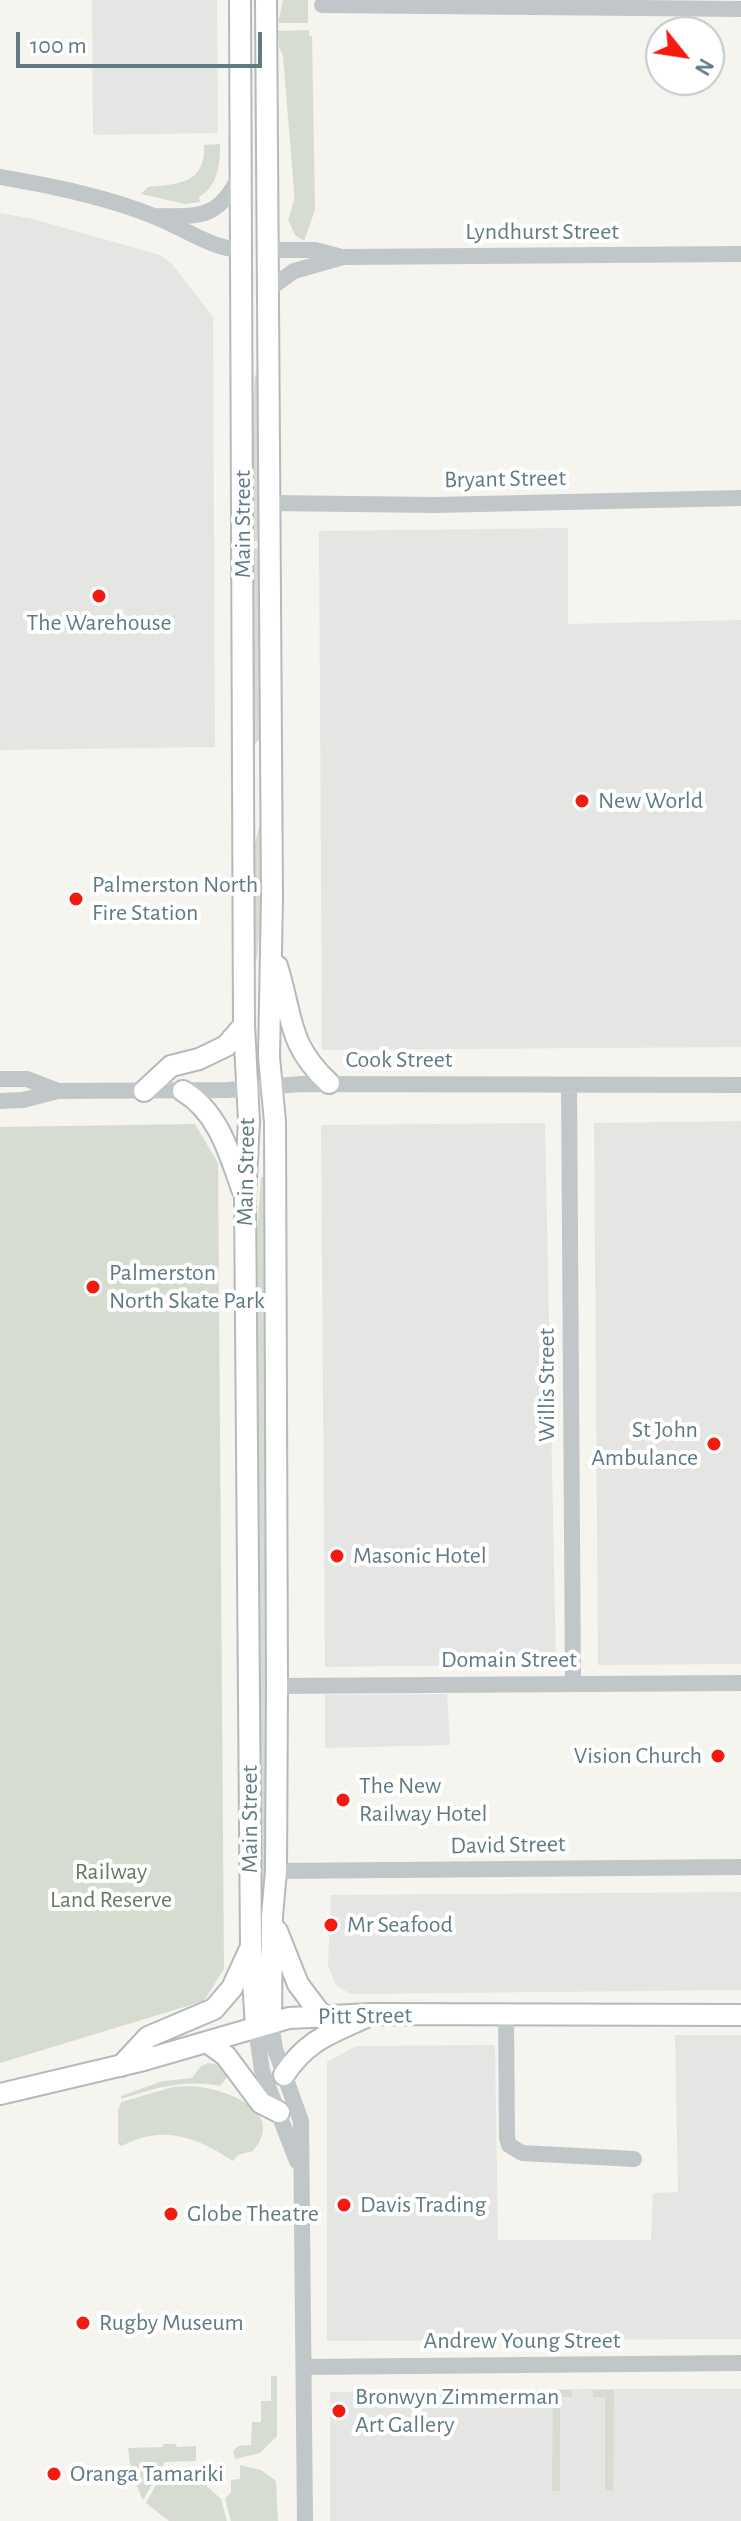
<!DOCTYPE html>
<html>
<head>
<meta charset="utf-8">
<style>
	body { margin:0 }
	#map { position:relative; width:741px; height:2521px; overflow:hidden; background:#f5f4ef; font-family:"Alegreya Sans",sans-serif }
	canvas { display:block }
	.north { position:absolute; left:645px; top:16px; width:80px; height:80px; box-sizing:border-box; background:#fff; border:2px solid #bfcace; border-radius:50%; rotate:120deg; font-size:22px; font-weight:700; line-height:32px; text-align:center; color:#607b84 }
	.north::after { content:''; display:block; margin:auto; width:28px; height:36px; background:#f41a10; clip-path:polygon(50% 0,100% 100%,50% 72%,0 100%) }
	.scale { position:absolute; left:16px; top:32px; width:246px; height:36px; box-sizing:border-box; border:4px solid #607b84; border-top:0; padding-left:10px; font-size:24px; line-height:28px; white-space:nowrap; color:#607b84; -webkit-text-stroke:6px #fff; paint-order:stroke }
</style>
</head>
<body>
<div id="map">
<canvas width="741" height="2521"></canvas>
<div class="north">N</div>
<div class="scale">100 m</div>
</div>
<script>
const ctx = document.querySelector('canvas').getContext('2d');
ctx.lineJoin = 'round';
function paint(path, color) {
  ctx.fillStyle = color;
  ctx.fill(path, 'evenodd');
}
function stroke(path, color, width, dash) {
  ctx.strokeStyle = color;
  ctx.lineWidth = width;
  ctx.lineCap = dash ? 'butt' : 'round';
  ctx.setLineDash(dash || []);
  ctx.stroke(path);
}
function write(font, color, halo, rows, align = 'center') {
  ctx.font = font + ' "Alegreya Sans",sans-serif';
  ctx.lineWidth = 8;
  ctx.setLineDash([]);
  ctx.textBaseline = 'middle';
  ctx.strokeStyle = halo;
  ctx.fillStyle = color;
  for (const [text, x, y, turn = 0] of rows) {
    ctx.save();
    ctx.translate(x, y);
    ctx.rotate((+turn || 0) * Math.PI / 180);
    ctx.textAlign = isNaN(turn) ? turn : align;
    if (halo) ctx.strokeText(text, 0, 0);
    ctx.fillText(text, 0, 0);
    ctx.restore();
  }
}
paint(new Path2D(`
	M92 0H217L218 133 93 135Z
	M0 213 33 219 160 255 172 264 213 317 215 747 0 750Z
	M568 528V624L741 620V1047L322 1050 319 531Z
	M741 1121V1664L598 1665 594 1123Z
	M545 1123 556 1664 325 1667 321 1125Z
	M447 1694 450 1745 325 1748V1695Z
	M741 1892V1990L350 1994 336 1985 328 1966 331 1895Z
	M675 2035H741V2339L327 2341V2062L356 2046 495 2045 498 2240H651L653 2193 678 2192Z
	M582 2389H741V2521H330V2392Z`), '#e5e5e3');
paint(new Path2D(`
	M283 0H308V23H278Z
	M309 30V36H312L315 210 304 241 295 235 288 220 294 200V191L283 56 279 47 278 31Z
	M220 144C220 165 218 186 199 197L200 202 185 204 141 194 148 187C178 184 206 184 204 145Z
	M255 375H259V541H252L251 425Z
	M252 548 260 549 261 737 253 746Z
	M260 823 263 894 257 959H254V848Z
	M195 1124 218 1163 224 1969 204 2001 0 2063V1127Z
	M261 1177H264L268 1853 264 1898H261L257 1232Z
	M208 2063 224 2066 231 2072 220 2086C184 2079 155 2088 121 2099V2096L163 2081 192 2078 201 2066Z
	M189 2086C220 2087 289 2109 253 2151L238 2155 233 2161C197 2137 162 2124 122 2146L118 2144V2111L121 2102 173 2087Z
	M271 2376H277V2436L260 2453 235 2459 233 2451 238 2446 251 2445 252 2422H261V2401H271Z
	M553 2390H572V2397H560V2491H552Z
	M593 2390H614L613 2491H605V2397H593Z
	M163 2444H176L177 2447 196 2446V2461L165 2462 143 2500 131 2473 128 2448 163 2447Z
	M240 2465 261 2470 276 2481 278 2521H231L225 2499 231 2492V2480L240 2479Z
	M196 2467 200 2480 221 2499 227 2521H169L146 2503 165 2468Z`), '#d7dcd0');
const major = new Path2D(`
	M240 0 244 1025 249 1121 245 1196 251 1947 256 2027
	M266 0 272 897 269 1057 275 1122 277 1686 276 1871 272 1916 271 2023
	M277 966C293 1017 287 1044 329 1083
	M144 1091 171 1066 199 1059 226 1046 244 1025
	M183 1091C218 1112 229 1152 242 1189
	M277 1931 298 1984 322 2016
	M207 2042 226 2056 261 2103 279 2112
	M121 2066 148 2037 214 2009 232 1988 249 1951
	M284 2075C306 2041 329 2034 364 2018
	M0 2094 144 2060 289 2018 372 2014 741 2015`);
stroke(major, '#b4babc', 24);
stroke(new Path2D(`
	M322 5 741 9
	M0 177C51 186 108 197 156 217 183 228 212 249 242 250
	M160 216C205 217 219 216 241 174
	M268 250H315L342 257
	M269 289 294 271 343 257 741 254
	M270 503 436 505 741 498
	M0 1079H27L58 1091
	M569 1086 573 1684
	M0 1101 23 1100 58 1091 227 1090 301 1084 741 1085
	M277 1686 741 1683
	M276 1871 741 1867
	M506 2016 507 2138 509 2145 522 2153 634 2159
	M271 2023 275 2049 301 2121 305 2521
	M256 2027 262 2071 297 2161
	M304 2367 741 2363`), '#c1c7c9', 16);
stroke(major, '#fff', 20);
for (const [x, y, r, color] of [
	[99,596,8,"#f41a10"],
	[582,801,8,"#f41a10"],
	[76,899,8,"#f41a10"],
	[93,1287,8,"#f41a10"],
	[714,1444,8,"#f41a10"],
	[337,1556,8,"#f41a10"],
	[718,1756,8,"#f41a10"],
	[343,1800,8,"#f41a10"],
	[331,1925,8,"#f41a10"],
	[344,2205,8,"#f41a10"],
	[171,2214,8,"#f41a10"],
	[83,2323,8,"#f41a10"],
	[339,2411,8,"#f41a10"],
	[54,2474,8,"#f41a10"]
]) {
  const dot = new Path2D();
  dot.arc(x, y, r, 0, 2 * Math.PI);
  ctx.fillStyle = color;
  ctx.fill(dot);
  stroke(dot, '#fff', 3);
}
write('24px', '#607b84', '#fff', [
	["Lyndhurst Street",542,232],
	["Bryant Street",505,479,-1],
	["Main Street",243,524,-90],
	["Cook Street",399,1060],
	["Main Street",246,1172,-89],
	["Willis Street",547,1385,-90],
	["Domain Street",509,1660],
	["Main Street",250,1819,-90],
	["David Street",508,1845,-1],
	["Pitt Street",365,2016,-1],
	["Andrew Young Street",522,2341]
]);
write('24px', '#607b84', '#fff', [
	["The Warehouse",99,623,"center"],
	["New World",598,801],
	["Palmerston North",92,885],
	["Fire Station",92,913],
	["Palmerston",109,1273],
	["North Skate Park",109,1301],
	["St John",698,1430,"right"],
	["Ambulance",698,1458,"right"],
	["Masonic Hotel",353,1556],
	["Vision Church",702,1756,"right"],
	["The New",359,1786],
	["Railway Hotel",359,1814],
	["Mr Seafood",347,1925],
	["Davis Trading",360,2205],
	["Globe Theatre",187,2214],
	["Rugby Museum",99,2323],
	["Bronwyn Zimmerman",355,2397],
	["Art Gallery",355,2425],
	["Oranga Tamariki",70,2474]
], 'left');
write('24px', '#6a7a60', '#fff', [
	["Railway",111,1872],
	["Land Reserve",111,1900]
]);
</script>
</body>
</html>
